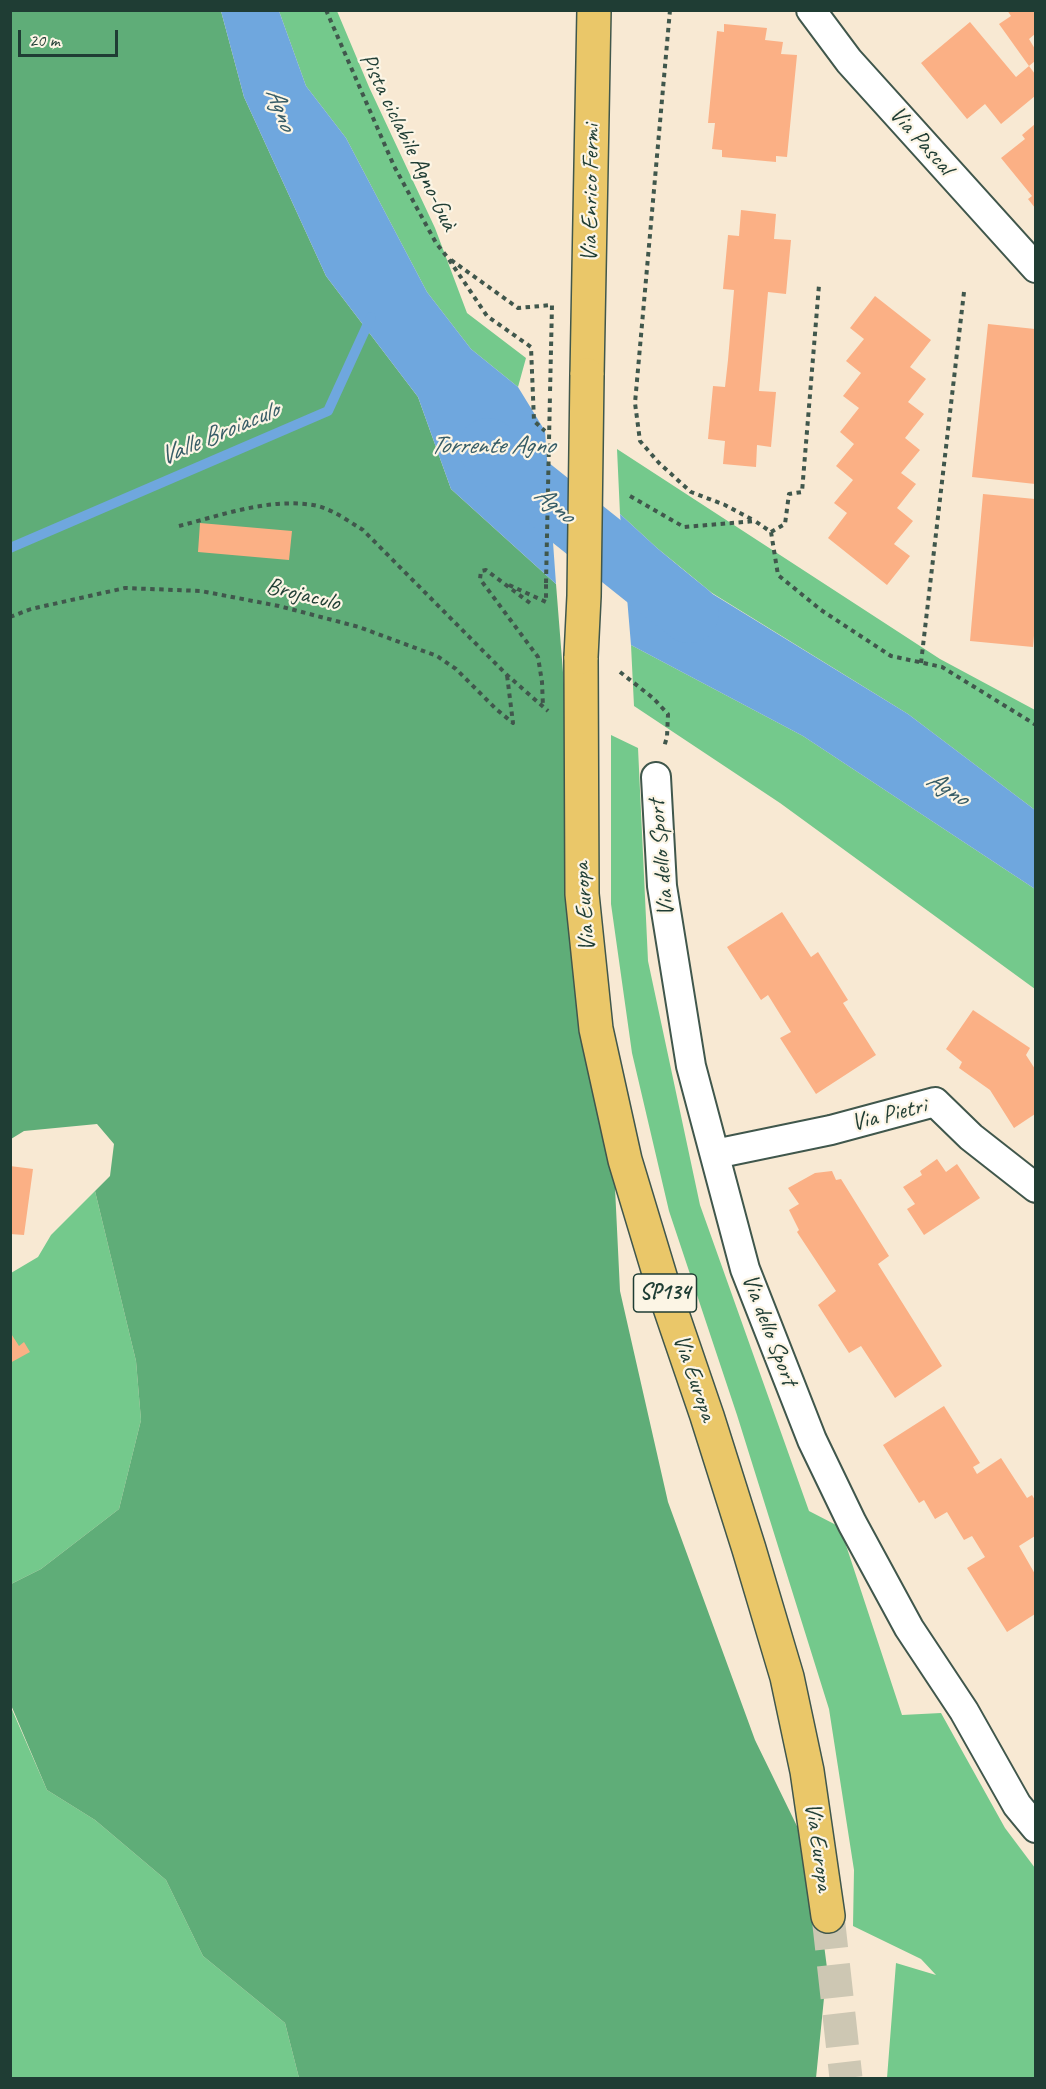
<!DOCTYPE html>
<html>
<head>
<meta charset="utf-8">
<style>
	body { margin:0 }
	#map { position:relative; width:1046px; height:2089px; overflow:hidden; background:#f8e9d3; font-family:Caveat,sans-serif }
	canvas { display:block }
	.frame { position:absolute; inset:0; border:12px solid #1f3d34; pointer-events:none }
	.scale { position:absolute; left:18px; top:30px; width:100px; height:27px; box-sizing:border-box; border:3px solid #1f3d34; border-top:0; padding-left:8px; font-size:18px; line-height:21px; white-space:nowrap; color:#1f3d34; -webkit-text-stroke:4px #fcf5e5; paint-order:stroke }
</style>
</head>
<body>
<div id="map">
<canvas width="1046" height="2089"></canvas>
<div class="frame"></div>
<div class="scale">20 m</div>
</div>
<script>
const ctx = document.querySelector('canvas').getContext('2d');
ctx.lineJoin = 'round';
function paint(path, color) {
  ctx.fillStyle = color;
  ctx.fill(path, 'evenodd');
}
function stroke(path, color, width, dash) {
  ctx.strokeStyle = color;
  ctx.lineWidth = width;
  ctx.lineCap = dash ? 'butt' : 'round';
  ctx.setLineDash(dash || []);
  ctx.stroke(path);
}
function write(font, color, halo, rows, align = 'center') {
  ctx.font = font + ' Caveat,sans-serif';
  ctx.lineWidth = 4.5;
  ctx.setLineDash([]);
  ctx.textBaseline = 'middle';
  ctx.strokeStyle = halo;
  ctx.fillStyle = color;
  for (const [text, x, y, turn = 0] of rows) {
    ctx.save();
    ctx.translate(x, y);
    ctx.rotate((+turn || 0) * Math.PI / 180);
    ctx.textAlign = isNaN(turn) ? turn : align;
    if (halo) ctx.strokeText(text, 0, 0);
    ctx.fillText(text, 0, 0);
    ctx.restore();
  }
}
paint(new Path2D(`
	M279 11H337L369 87 435 228 467 313 526 358 518 387 471 349 427 292 346 138 306 86Z
	M617 449 940 659 1035 710V810L908 714 712 593 657 548 620 514Z
	M631 645 803 736 1035 889V989L780 803 634 706Z
	M611 735 638 748 648 961 700 1205 809 1511 840 1527 902 1715 941 1713 1005 1828 1035 1868V2078H887L896 1963 936 1975 921 1959 853 1926 854 1870 829 1709 737 1415 669 1211 632 1053 611 904Z
	M95 1191 136 1361 141 1420 119 1509 41 1569 11 1584V1273L38 1257 51 1235Z
	M10 1705 47 1790 95 1820 166 1880 203 1956 285 2023 299 2078H11Z`), '#74c98c');
paint(new Path2D(`
	M11 11H221L244 97 326 276 418 397 451 489 556 584 564 685V746L573 963 614 1167 620 1291 668 1502 755 1740 813 1859 827 1968 816 2078H299L285 2023 203 1956 166 1880 95 1820 47 1790 11 1705V1584L41 1569 119 1509 141 1420 136 1361 95 1191 110 1176 114 1144 97 1124 24 1131 11 1139Z`), '#5fad78');
paint(new Path2D(`
	M221 11H279L306 86 346 138 427 292 471 349 518 387 545 431 556 584 451 489 418 397 326 276 244 97Z
	M620 514 657 548 711 593 908 714 1035 810V889L803 736 631 645Z`), '#6fa7de');
stroke(new Path2D(`
	M10 548 328 411 371 317`), '#6fa7de', 10);
stroke(new Path2D(`
	M488 448 531 487 689 613`), '#6fa7de', 60);
paint(new Path2D(`
	M1007 10H1035V34L1029 39 1035 49V61L1029 66 999 24 1011 16Z
	M970 22 1016 77 1029 66 1035 74V96L1001 124 985 104 967 119 921 63Z
	M724 24 767 28 765 40 783 42 781 54 797 55 787 157 776 156V162L722 157V150L712 149 715 123H708L717 31 724 32Z
	M1035 124V208L1028 199 1032 196 1001 158 1025 139 1022 135Z
	M741 210 776 214 774 239 791 240 786 294 768 292 759 391 776 392 771 447 757 445 756 467 723 464 725 441 708 439 713 386 725 387 728 360 734 290 723 289 728 235 739 236Z
	M875 296 931 340 910 367 926 379 908 402 924 414 905 438 920 450 901 473 916 484 897 508 913 521 894 544 910 556 887 585 828 538 847 513 834 503 853 480 836 466 854 444 840 432 859 408 843 396 861 373 846 361 864 339 850 328Z
	M988 324 1035 329V484L972 477Z
	M983 494 1035 499V624L1033 647 970 641Z
	M200 523 292 531 289 560 198 552Z
	M782 912 811 957 818 952 848 1000 843 1003 876 1055 816 1094 780 1038 791 1032 768 995 761 1000 727 947Z
	M973 1010 1030 1048 1026 1055 1035 1069V1114L1014 1128 990 1090 959 1068 962 1062 946 1049Z
	M937 1159 946 1172 957 1164 980 1198 924 1235 907 1209 915 1204 903 1187 922 1175 920 1171Z
	M10 1166 33 1169 24 1235 10 1234Z
	M832 1171 836 1180 841 1179 889 1256 878 1264 942 1366 895 1398 861 1346 849 1353 818 1305 836 1291 797 1232 799 1230 789 1210 799 1204 788 1188 815 1173Z
	M10 1332 19 1346 24 1342 30 1352 10 1363Z
	M944 1406 980 1463 973 1467 977 1474 1001 1458 1027 1498 1032 1495 1035 1500V1536L1019 1546 1035 1574V1614L1007 1632 967 1568 985 1557 972 1536 964 1540 947 1512 935 1519 924 1500 919 1503 883 1445Z`), '#fbb085');
stroke(new Path2D(`
	M828 1916 846 2078`), '#cdc7b3', 33, [33, 16]);
const minor = new Path2D(`
	M811 10 849 61 1036 268
	M656 777 662 886 691 1066 745 1269 812 1440 852 1523 909 1628 964 1711 1017 1805 1036 1828
	M715 1154 831 1130 935 1102 971 1137 1036 1188`);
const primary = new Path2D(`
	M587 375 594 10
	M581 657 582 894 596 1029 625 1160 666 1296 707 1416 749 1549 787 1677 807 1771 828 1916`);
stroke(minor, '#40574c', 32);
stroke(primary, '#40574c', 36);
stroke(new Path2D(`
	M326 10 394 166 436 243 448 258 487 316 531 347 534 421 545 431
	M670 10 635 403 640 441 659 463 691 492 725 505 755 521
	M451 260 518 308 552 305 550 394
	M630 496 684 527 755 521 771 532 778 575 821 610 891 656 942 667 1036 725
	M179 526C222 515 269 498 313 505 331 508 348 521 363 530L507 675 548 711
	M771 532 785 524 789 494 802 492 819 285
	M509 585 546 602V583
	M530 603 486 570 481 571 480 579 538 657 542 682 543 707
	M10 617 31 609 125 588 201 591 279 606 359 627 437 656 456 669 496 709 513 723 507 675
	M921 663 964 292
	M620 672 653 698 668 714 667 737 664 747`), '#40574c', 4, [4.5, 4.5]);
stroke(minor, '#fff', 28);
stroke(primary, '#eac769', 33);
const primaryBridge = new Path2D(`
	M581 657 584 596 587 375`);
stroke(primaryBridge, '#40574c', 36, []);
stroke(new Path2D(`
	M546 583 550 394`), '#40574c', 4, [4.5, 4.5]);
stroke(primaryBridge, '#eac769', 33);
for (const [x, y, w] of [
	[665,1293,63]
]) {
  const box = new Path2D();
  box.roundRect(x - w / 2, y - 19, w, 38, 4.5);
  ctx.fillStyle = '#fcf5e5';
  ctx.fill(box);
  stroke(box, '#1f3d34', 1.5);
}
write('bold 22px', '#1f3d34', null, [
	["SP134",665,1293]
]);
write('24px', '#1f3d34', '#fcf5e5', [
	["Via Pascal",921,141,48],
	["Pista ciclabile Agno-Guà",408,142,64],
	["Via Enrico Fermi",591,193,-89],
	["Brojaculo",303,595,14],
	["Via dello Sport",662,858,-95],
	["Via Europa",585,907,-94],
	["Via Pietri",889,1115,-14],
	["Via dello Sport",769,1330,69],
	["Via Europa",694,1378,71],
	["Via Europa",818,1847,82]
]);
write('italic 26px', '#375d67', '#fcf5e5', [
	["Agno",280,109,69],
	["Valle Broiaculo",219,434,-23],
	["Torrente Agno",492,446],
	["Agno",554,505,39],
	["Agno",947,789,32]
]);
</script>
</body>
</html>
